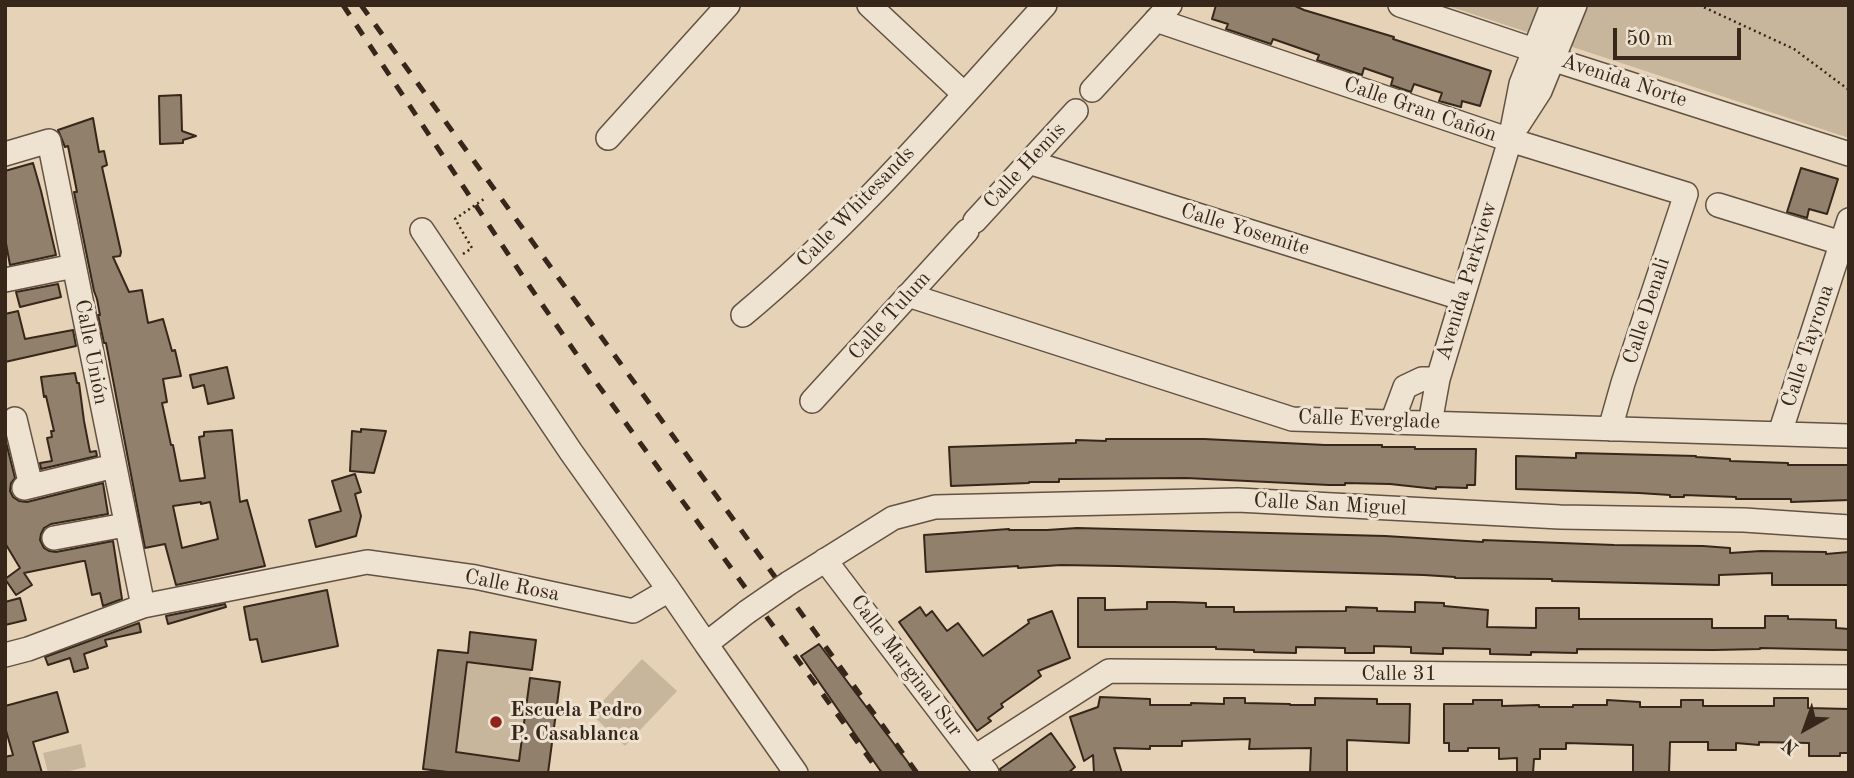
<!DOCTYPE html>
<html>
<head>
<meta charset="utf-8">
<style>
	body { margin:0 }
	#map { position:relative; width:1854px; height:778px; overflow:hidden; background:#e5d2b7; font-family:"Old Standard TT",serif }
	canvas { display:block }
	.frame { position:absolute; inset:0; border:7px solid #37271b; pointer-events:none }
	.north { position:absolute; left:1770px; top:694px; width:70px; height:70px; -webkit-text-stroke:5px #eee2d0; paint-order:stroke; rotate:220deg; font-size:19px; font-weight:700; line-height:28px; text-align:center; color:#37271b }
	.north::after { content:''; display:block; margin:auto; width:24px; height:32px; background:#37271b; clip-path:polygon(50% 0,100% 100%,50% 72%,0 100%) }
	.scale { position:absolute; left:1613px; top:28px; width:128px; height:32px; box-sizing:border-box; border:4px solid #37271b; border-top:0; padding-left:9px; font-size:21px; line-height:24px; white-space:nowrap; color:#37271b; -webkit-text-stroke:5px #eee2d0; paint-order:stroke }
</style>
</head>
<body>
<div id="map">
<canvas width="1854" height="778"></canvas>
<div class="frame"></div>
<div class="north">N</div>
<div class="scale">50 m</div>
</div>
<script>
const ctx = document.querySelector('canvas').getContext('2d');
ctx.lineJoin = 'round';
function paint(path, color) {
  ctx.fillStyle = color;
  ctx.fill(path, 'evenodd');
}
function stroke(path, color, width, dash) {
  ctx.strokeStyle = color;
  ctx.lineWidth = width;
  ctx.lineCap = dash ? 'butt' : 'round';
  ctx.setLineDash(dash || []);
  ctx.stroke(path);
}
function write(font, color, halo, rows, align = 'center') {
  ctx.font = font + ' "Old Standard TT",serif';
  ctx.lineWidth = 6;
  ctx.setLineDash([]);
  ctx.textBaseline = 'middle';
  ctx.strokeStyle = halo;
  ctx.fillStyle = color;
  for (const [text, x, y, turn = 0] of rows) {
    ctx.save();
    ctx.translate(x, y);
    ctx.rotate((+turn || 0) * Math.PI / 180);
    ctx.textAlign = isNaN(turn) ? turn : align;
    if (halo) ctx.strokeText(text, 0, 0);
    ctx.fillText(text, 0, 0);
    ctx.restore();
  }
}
paint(new Path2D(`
	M1445 5H1849V138Z
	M642 659 677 691 625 746 591 714Z
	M467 662 531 670 519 761 456 752Z
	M81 744 86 767 61 773H48L43 753Z`), '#c7b59c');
const building = new Path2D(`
	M1216 5H1293L1304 10 1394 37 1393 39 1491 71 1480 106 1462 101 1461 107 1439 101 1442 93 1414 84 1411 92 1391 85 1393 78 1364 68 1362 75 1317 60 1319 55 1273 39 1271 44 1226 29 1228 24 1212 19Z
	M181 95 182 131 196 136 183 140V143L160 144 159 96Z
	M93 118 99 152 104 151 107 165 102 167 121 252 120 256 113 257 129 292 142 290 148 323 163 319 172 351 175 350 181 376 163 379 167 402 162 403 171 445H173L180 481 205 478 199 437 204 436V432L232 430 240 502 247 500 265 566 176 585 165 544 145 548 106 343H104L98 315H100L97 299 94 291 74 192H77L68 146 65 147 58 130ZM201 502V504L210 502 218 539 182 548 173 506Z
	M33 163 41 191 56 255 10 265 5 238V171Z
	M1801 168 1838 179 1827 214 1809 209 1807 218 1787 212Z
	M58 284 61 297 20 307 16 292Z
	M18 311 25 339 73 330 76 346 5 362V314Z
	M227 367 234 398 208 404 204 385 193 388 190 375Z
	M75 373 77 383H79L84 421 90 452 96 451 97 456 41 469 40 463 52 461 47 438 52 437 51 431H54L46 396 44 397 41 377Z
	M361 429 386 431 374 473 350 471 352 431 361 432Z
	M5 438 15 478 11 483 10 491 13 497 19 501 27 502 103 483 108 514 51 524 44 528 41 534 40 540 44 548 49 551 56 552 113 541 122 599 103 606 100 593 92 595 85 561H83L24 573 32 585 16 595 5 579 20 568 5 543Z
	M1106 439H1204L1325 445H1382V447H1415V449H1476L1475 485H1467V488L1436 487V489L1390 484 1345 483V485H1329L1186 478 1067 479H1059V482H1029V483L951 486 949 447 1076 443V440L1106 441Z
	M1576 453 1696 456V457L1730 459V461L1788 463V465H1849V500L1791 502V499H1736V497L1684 495V497H1670V495L1639 493 1516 489V456L1576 458Z
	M355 474 361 492 355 494 361 516 356 536 316 547 309 520 341 511 332 481Z
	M1077 528 1385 536 1483 542V540L1614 545 1703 546 1730 548V553L1761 551 1826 552V554L1849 552V585H1772V573L1719 575V585L1552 581V579L1455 578V577L1424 575 1118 566 1061 565 1018 568V566L926 572 924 535 1009 529V530H1047Z
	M327 590 338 646 262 662 257 639 250 640 244 607Z
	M20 598 26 620 5 625V602Z
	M1078 598H1105V610L1147 609V602H1174L1206 603V607H1234V612L1346 611V607L1377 608V611L1415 612V602L1444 603V606L1488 610 1487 627 1536 628V608H1579V619H1712V628H1765V616H1788V619L1836 620V628L1849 629V650L1760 648V649L1714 650 1577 649V653L1531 652V655L1490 654V649L1443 648V654L1411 653V647L1374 646V653H1345V648L1296 647V653L1254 652V650L1216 649V647H1078Z
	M225 604 226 607 168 624 166 616Z
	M920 607 926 616 932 611 947 631 958 623 983 656 1029 623 1028 620 1052 611 1070 658 1038 671 1041 676 1001 704 1003 707 988 718 991 721 977 731 899 622Z
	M139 623 141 632 105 640 107 646 84 654 88 668 74 672 70 658 48 665 45 657Z
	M470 632 536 640 532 670 467 662 456 752 519 761 530 678 560 682 548 773H456L423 769 438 650 468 653Z
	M819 644 916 773H882L801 656Z
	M57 692 68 732 33 742 42 773H5V757L13 755 5 727V706Z
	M1100 697 1150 699V705H1191V703L1224 704V698H1245V703L1290 704V705H1315V698L1377 699V704H1410L1409 743 1347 740V773H1310L1311 748 1249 749 1250 739 1182 741V746H1150V749L1114 748 1122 773H1094L1093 755 1084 761 1070 717 1098 707Z
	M1774 698H1808V708L1849 709V753H1840V756H1809V743L1759 742V745L1736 743V750H1708V742H1670L1669 773H1633V745L1566 743V749H1540V759H1534L1533 773H1517V758L1499 759V748H1468V751H1449V743H1444V704H1473V700H1502V706L1539 705V707H1573V705H1607V700L1640 702V707H1681V700H1703V706H1774Z
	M1051 733 1075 767 1068 773H1001L1000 769Z`);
paint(building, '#91806c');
stroke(building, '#37271b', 2);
const minor = new Path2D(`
	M869 5 964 94
	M1400 5 1534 50 1552 59 1849 154
	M1156 20 1510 140 1686 194 1623 383 1610 429
	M1092 90 1170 5
	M1518 125 1540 91 1575 5
	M608 138 728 5
	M5 154 49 141 143 606
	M1029 162 1461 298
	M1718 205 1841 243
	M975 221 1076 111
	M422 230 571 452 669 590
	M5 280 74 266
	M908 295 1292 419 1849 436
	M743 315C854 223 948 112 1045 5
	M812 401 967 231
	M15 419 31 486
	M1392 422 1405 387 1422 379H1438
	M1430 423 1438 379 1510 140 1521 84 1552 5
	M1780 433 1849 220
	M24 488 114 466
	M54 538 125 525
	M825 560 987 773
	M789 583 893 518 935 507 1238 500 1560 517 1744 520 1849 527
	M706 644 796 773
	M5 655 28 649 143 606 367 562 475 577 633 611 669 590 706 644 747 612
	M975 757 1109 671 1849 677`);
stroke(minor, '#625242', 26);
stroke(new Path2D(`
	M1699 5 1794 49 1849 90
	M463 254 472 248 455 219 484 199`), '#37271b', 2.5, [2, 3.5]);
stroke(minor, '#eee2d0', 23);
stroke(new Path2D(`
	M343 5 528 284 593 378 880 773
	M361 5 917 773`), '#37271b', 5, [12, 12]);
const minorBridge = new Path2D(`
	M747 612 789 583`);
stroke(minorBridge, '#625242', 26, []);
stroke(minorBridge, '#eee2d0', 23);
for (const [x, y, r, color] of [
	[496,722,7,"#8f2418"]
]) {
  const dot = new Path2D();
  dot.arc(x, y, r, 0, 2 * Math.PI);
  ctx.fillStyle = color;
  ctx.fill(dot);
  stroke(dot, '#eee2d0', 2.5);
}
write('21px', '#37271b', '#eee2d0', [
	["Avenida Norte",1624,81,18],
	["Calle Gran Cañón",1420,110,19],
	["Calle Hemis",1025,166,-47],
	["Calle Whitesands",856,207,-46],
	["Calle Yosemite",1245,230,17],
	["Avenida Parkview",1467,281,-73],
	["Calle Denali",1647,311,-72],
	["Calle Tulum",890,316,-48],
	["Calle Tayrona",1808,346,-72],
	["Calle Unión",91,352,79],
	["Calle Everglade",1369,420,2],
	["Calle San Miguel",1330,505,3],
	["Calle Rosa",512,586,11],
	["Calle Marginal Sur",906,666,53],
	["Calle 31",1399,674]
]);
write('bold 21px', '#37271b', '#eee2d0', [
	["Escuela Pedro",510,710],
	["P. Casablanca",510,734]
], 'left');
</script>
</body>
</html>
